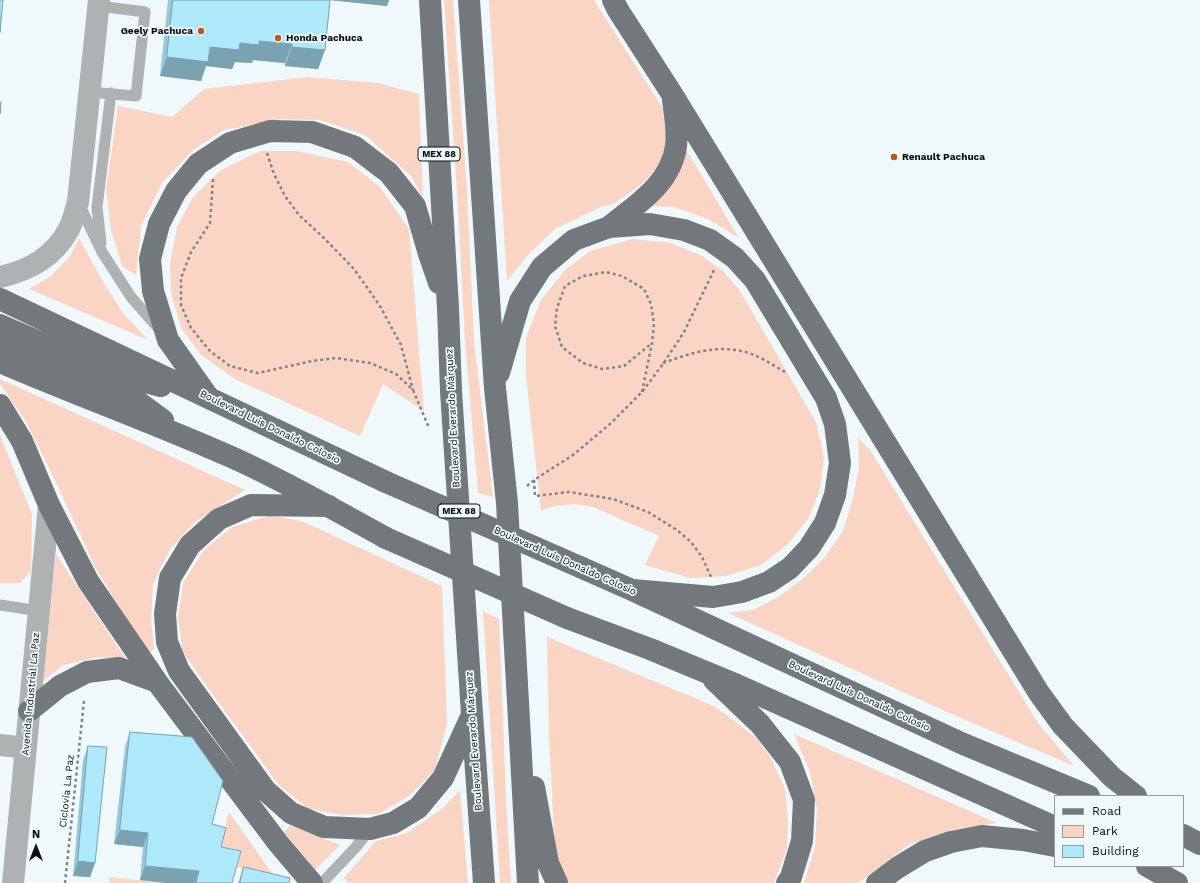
<!DOCTYPE html>
<html>
<head>
<meta charset="utf-8">
<style>
	body { margin:0 }
	#map { position:relative; width:1200px; height:883px; overflow:hidden; background:#eff8fb; font-family:"Work Sans",sans-serif }
	canvas { display:block }
	.legend { position:absolute; left:1054px; top:795px; width:130px; height:72px; box-sizing:border-box; background:#eff8fb; border:1px solid #959c9e; margin:0; padding:5px 7px; list-style:none; font-size:12px; color:#0e1112 }
	.legend li { display:flex; align-items:center; gap:8px; height:20px }
	.legend b { width:20px; border:1px solid #959c9e }
	.north { position:absolute; left:16px; top:827px; width:40px; height:40px; -webkit-text-stroke:3px #eff8fb; paint-order:stroke; rotate:0deg; font-size:11px; font-weight:700; line-height:16px; text-align:center; color:#0e1112 }
	.north::after { content:''; display:block; margin:auto; width:14px; height:18px; background:#0e1112; clip-path:polygon(50% 0,100% 100%,50% 72%,0 100%) }
</style>
</head>
<body>
<div id="map">
<canvas width="1200" height="883"></canvas>
<ul class="legend">
<li><b style="height:5px;background:#72787b"></b>Road</li>
<li><b style="height:11px;background:#fad5c4"></b>Park</li>
<li><b style="height:11px;background:#aee8fb"></b>Building</li>
</ul>
<div class="north">N</div>
</div>
<script>
const ctx = document.querySelector('canvas').getContext('2d');
ctx.lineJoin = 'round';
function paint(path, color) {
  ctx.fillStyle = color;
  ctx.fill(path, 'evenodd');
}
function stroke(path, color, width, dash) {
  ctx.strokeStyle = color;
  ctx.lineWidth = width;
  ctx.lineCap = dash ? 'butt' : 'round';
  ctx.setLineDash(dash || []);
  ctx.stroke(path);
}
function write(font, color, halo, rows, align = 'center') {
  ctx.font = font + ' "Work Sans",sans-serif';
  ctx.lineWidth = 3.5;
  ctx.setLineDash([]);
  ctx.textBaseline = 'middle';
  ctx.strokeStyle = halo;
  ctx.fillStyle = color;
  for (const [text, x, y, turn = 0] of rows) {
    ctx.save();
    ctx.translate(x, y);
    ctx.rotate((+turn || 0) * Math.PI / 180);
    ctx.textAlign = isNaN(turn) ? turn : align;
    if (halo) ctx.strokeText(text, 0, 0);
    ctx.fillText(text, 0, 0);
    ctx.restore();
  }
}
paint(new Path2D(`
	M444 0H453L467 191 474 342 493 497 478 493 465 342 457 192Z
	M489 0H594L665 112 668 133 661 162 643 183 614 204 603 206 555 229 528 255 507 281Z
	M307 77 378 83 419 94 423 199 412 177 365 135 320 120 281 119 224 130 193 150 162 183 141 226 136 275 122 266 111 230 106 189 118 106 172 117 204 89Z
	M684 146 739 238 708 219 675 207 646 206Z
	M260 151H297L348 162 380 187 409 229 424 411 383 384 360 436 235 379 201 355 181 328 171 293 170 263 177 227 193 197 221 170Z
	M79 238 102 280 123 313 148 340 29 289 51 276 70 256Z
	M633 239 671 243 702 256 723 271 740 291 816 422 824 457 820 489 808 519 788 544 761 565 726 576 690 578 645 565 659 536 593 507 574 504 554 506 541 511 526 376V338L541 300 564 271 590 251Z
	M0 379 245 490 195 522 170 549 153 584 151 618 154 649 148 654 95 567 53 476 25 420 0 384Z
	M0 435 32 514 31 571 20 583H0Z
	M858 438 870 450 1038 723 1074 766 954 715 728 613 753 610 778 597 804 578 824 558 843 531 853 498 859 467Z
	M271 515 304 522 442 586 447 724 435 770 409 796 378 814 341 815 307 808 279 785 205 684 183 652 178 618 183 583 204 550 232 527Z
	M56 554 127 661 99 657 63 665 43 681Z
	M483 611 499 619 507 819 511 883H500Z
	M547 637 714 706 736 722 756 738 770 756 785 789 788 819 787 849 774 883H568L555 852 549 737Z
	M794 734 997 823 955 829 910 844 858 883H804L815 847 817 809 810 772Z
	M460 790 468 883H348L344 878 376 841 407 833 442 809Z
	M229 812 279 883H247L239 881 242 868 216 861Z
	M290 825 340 845 315 870 284 832Z
	M109 877 167 883H109Z`), '#fad5c4');
stroke(new Path2D(`
	M267 153 274 174 285 196 299 215 323 237 354 269 380 306 401 345 413 390
	M213 179 210 223 191 252 181 278V305L191 328 210 351 230 366 258 373 312 361 336 358 370 363 396 374 413 390 429 428
	M663 363C689 354 713 345 741 351 755 353 773 365 785 372
	M642 392 652 343 654 324 651 304 644 289 622 276 606 272 583 276 565 286 557 308 555 326 562 347 583 363 602 369 624 366 652 343
	M534 480 535 496 569 492 613 499 648 512 677 530 691 542 702 557 711 577
	M527 486 534 480 573 455 610 424 642 392 663 364 684 332 715 268
	M65 883 84 701`), '#7f8587', 2.5, [3, 3]);
stroke(new Path2D(`
	M90 92 136 96 145 12 99 6
	M79 204 102 252 131 297 160 330
	M101 243 97 207 111 93
	M0 605 39 611
	M322 883 356 847 370 829`), '#aeb2b3', 11);
stroke(new Path2D(`
	M0 277C30 270 54 257 69 229 73 221 75 211 78 202L99 0
	M0 745 26 748
	M13 883 49 505`), '#aeb2b3', 22);
stroke(new Path2D(`
	M430 0 448 308 451 391 472 714 484 883
	M469 0 495 388 507 503 528 883
	M613 0 618 10 672 94 1039 693 1063 726 1112 777 1136 796
	M609 227C636 205 671 184 676 146 678 131 675 115 673 100
	M0 299 386 482
	M0 325 111 373 161 386
	M0 342 133 398 163 420
	M0 362C79 396 160 425 238 460 288 483 337 511 386 538
	M499 373 520 301 542 267 574 240 609 227 650 224 684 230 710 240 735 258 755 280 826 398 835 424 840 463 835 495 825 523 809 548 790 568 769 582 742 592 713 597 632 590
	M209 398 168 340 153 291 150 259 159 224 176 191 198 164 230 143 270 131 312 132 355 147 389 173 415 206 429 254 439 283
	M0 405 22 441 49 505 88 581 157 682 278 843 312 883
	M329 506 251 505 219 519 190 545 170 578 165 614 167 642 179 671 265 790 291 813 324 827 370 829 393 823 418 808 443 778 471 717
	M580 567 632 590 961 743 1089 796
	M567 618 650 649 737 685 1055 827
	M714 680 760 724 790 762 804 800 802 841 791 877 787 883
	M29 711 60 686 87 672 119 668 157 682
	M534 787 548 863 557 883
	M1183 835 1200 844
	M1147 866 1177 883
	M877 883 897 868 925 851 951 842 982 836 1023 840 1055 846`), '#72787b', 22);
stroke(new Path2D(`
	M386 482 580 567
	M386 538 567 618`), '#72787b', 22);
paint(new Path2D(`
	M168 0H389L387 6 330 0 325 50 318 69 285 66V63L253 60 252 63 235 62 232 69 206 66 201 81 160 76Z
	M130 732 212 824 221 847 232 883H167L140 880 143 847 114 844 125 746Z
	M88 746 95 863 90 877 73 876 83 760Z
	M244 867 289 883H238Z`), '#96c8d8');
paint(new Path2D(`
	M329 0H389L387 6Z
	M259 41 292 44 285 63 253 60 252 63 235 62 232 69 206 66 201 81 160 76 167 57 210 47 240 43Z
	M292 47 325 50 318 69 285 66Z
	M120 830 148 833 143 847 114 844Z
	M78 861 95 863 90 877 73 876Z
	M145 866 199 871 195 883H167L140 880Z`), '#7aa2b0');
const building = new Path2D(`
	M0 0H3L0 32Z
	M173 0H330L325 50 292 47V44L259 41V45L240 43 239 50 210 47 208 62 167 57Z
	M0 102H1L0 114Z
	M130 732 192 737 223 781 212 824 226 828 221 847 241 851 232 883H196L199 871 145 866 148 833 120 830Z
	M88 746 107 747 95 863 78 861Z
	M244 867 290 878 289 883H240Z`);
paint(building, '#aee8fb');
stroke(building, '#7aa2b0', 1);
for (const [x, y, r, color] of [
	[201,31,4,"#bb581e"],
	[278,38,4,"#bb581e"],
	[894,157,4,"#bb581e"]
]) {
  const dot = new Path2D();
  dot.arc(x, y, r, 0, 2 * Math.PI);
  ctx.fillStyle = color;
  ctx.fill(dot);
  stroke(dot, '#eff8fb', 1.5);
}
for (const [x, y, w] of [
	[439,154,42],
	[459,511,42]
]) {
  const box = new Path2D();
  box.roundRect(x - w / 2, y - 7, w, 14, 3);
  ctx.fillStyle = '#eff8fb';
  ctx.fill(box);
  stroke(box, '#0e1112', 1);
}
write('bold 9px', '#0e1112', null, [
	["MEX 88",439,154],
	["MEX 88",459,511]
]);
write('bold 10px', '#0e1112', '#eff8fb', [
	["Geely Pachuca",193,31,"right"],
	["Honda Pachuca",286,38],
	["Renault Pachuca",902,157]
], 'left');
write('10px', '#0e1112', '#eff8fb', [
	["Boulevard Everardo Márquez",453,418,-93],
	["Boulevard Luis Donaldo Colosio",270,427,26],
	["Boulevard Luis Donaldo Colosio",565,561,24],
	["Avenida Industrial La Paz",31,694,-85],
	["Boulevard Luis Donaldo Colosio",859,696,25],
	["Boulevard Everardo Márquez",474,741,-94],
	["Ciclovía La Paz",67,791,-84]
]);
</script>
</body>
</html>
